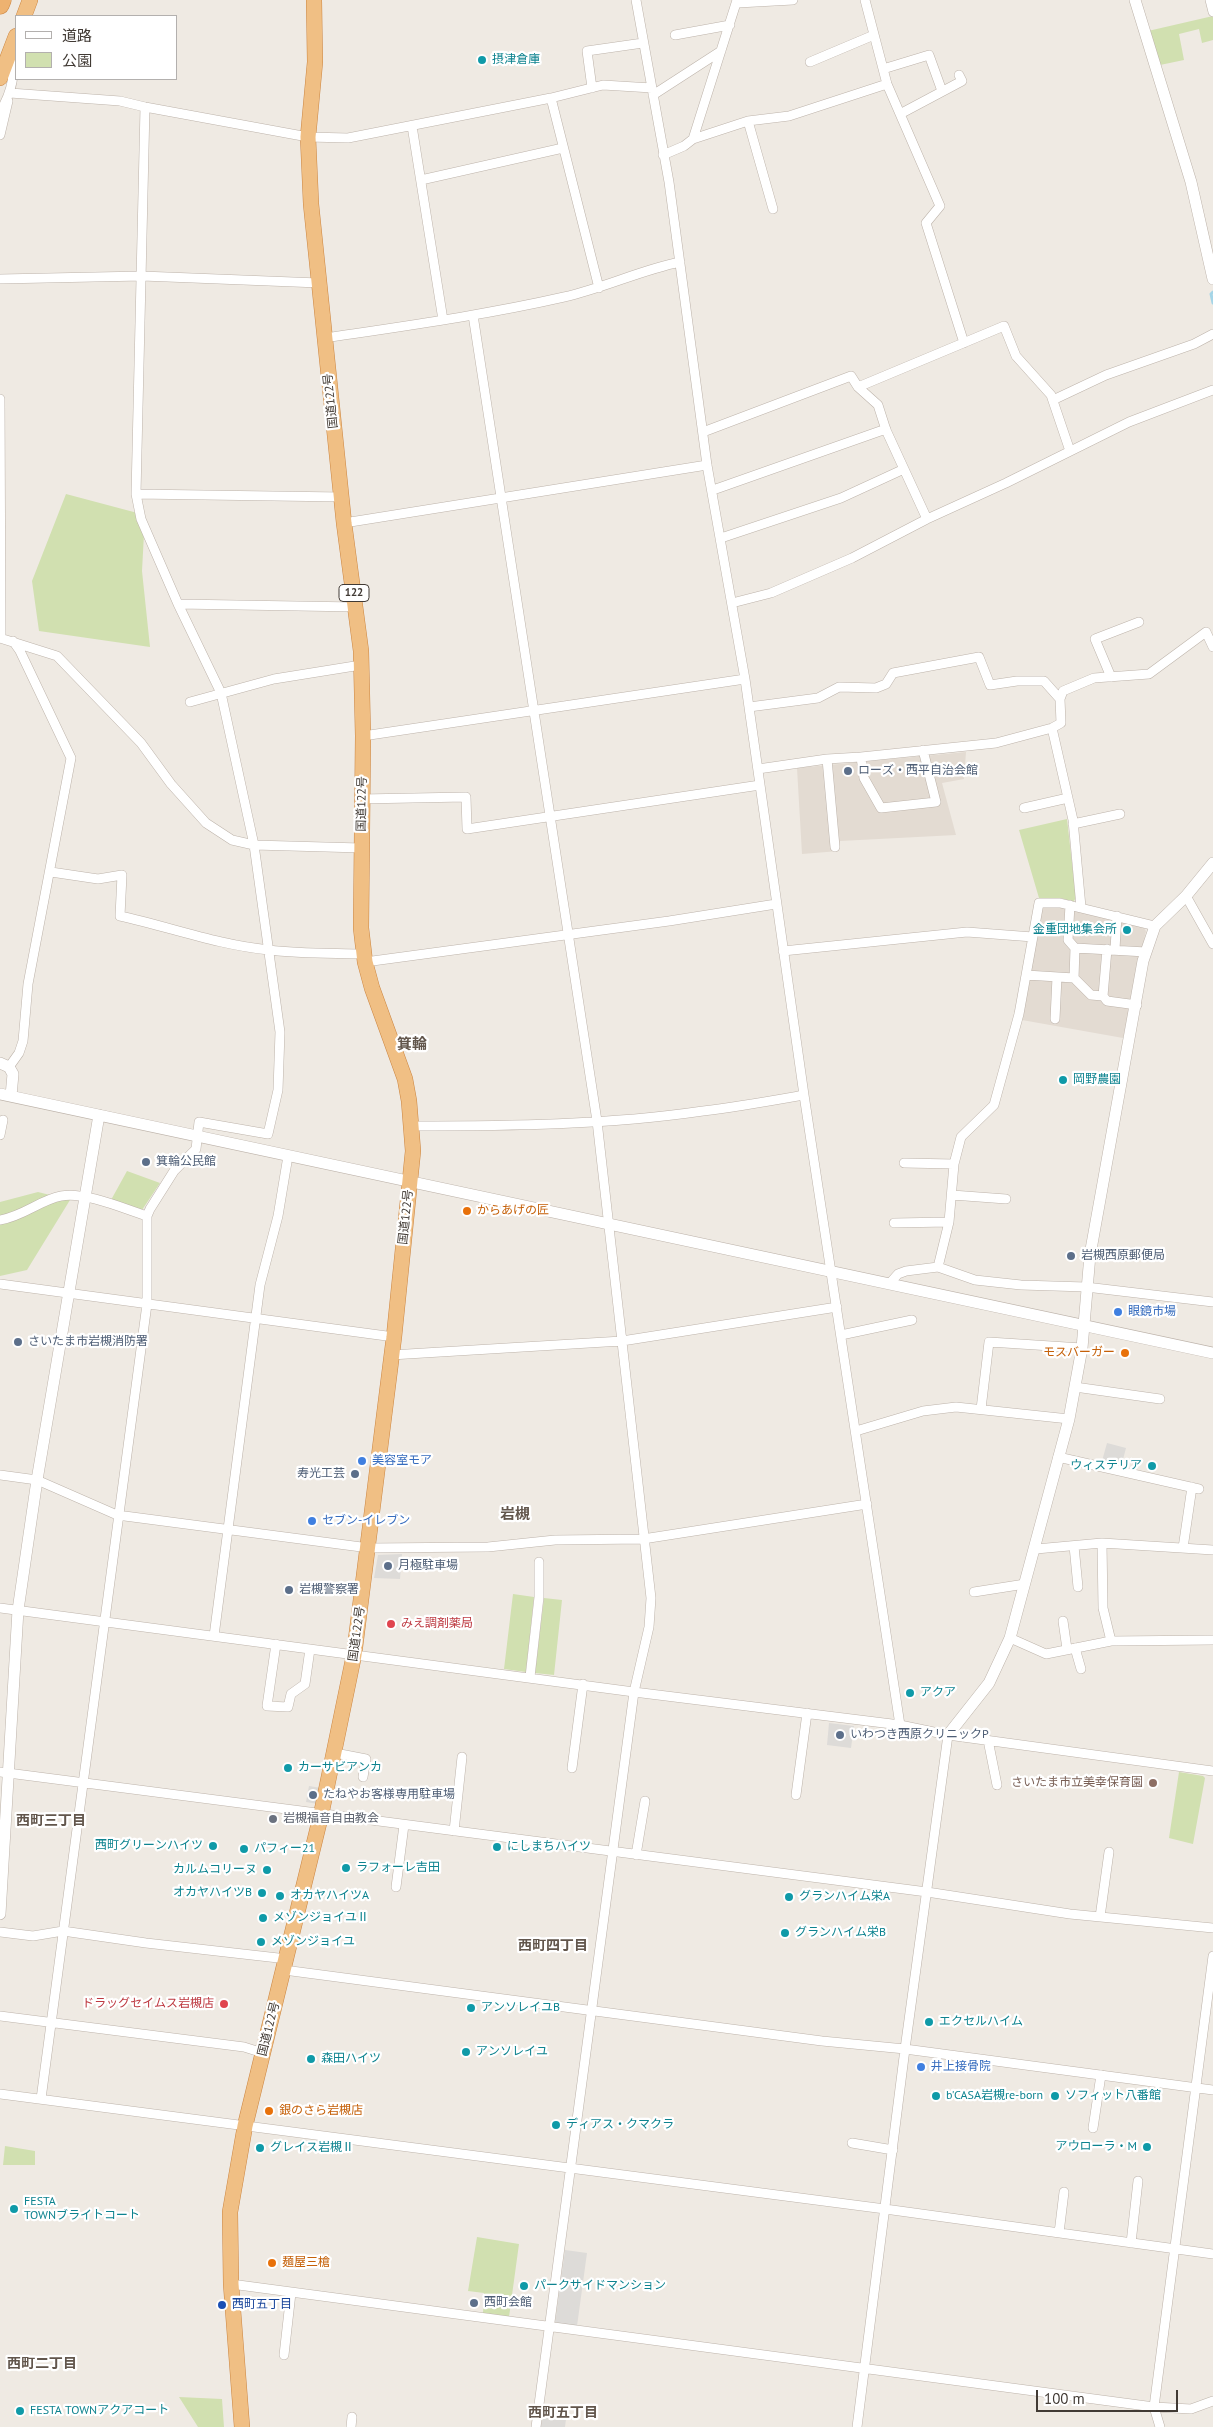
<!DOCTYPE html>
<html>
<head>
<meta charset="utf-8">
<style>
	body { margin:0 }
	#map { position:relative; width:1213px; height:2427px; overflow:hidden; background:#efeae3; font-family:"PT Sans","Noto Sans JP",sans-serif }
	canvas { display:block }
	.legend { position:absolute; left:15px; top:15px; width:162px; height:65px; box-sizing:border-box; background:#fff; border:1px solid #b3b0ae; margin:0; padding:6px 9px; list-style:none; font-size:15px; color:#413a34 }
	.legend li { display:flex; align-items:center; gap:10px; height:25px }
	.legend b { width:25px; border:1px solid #b3b0ae }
	.scale { position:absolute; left:1036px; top:2390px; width:142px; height:22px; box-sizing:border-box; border:2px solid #413a34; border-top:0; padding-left:6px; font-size:15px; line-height:18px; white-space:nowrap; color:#413a34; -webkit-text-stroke:4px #fff; paint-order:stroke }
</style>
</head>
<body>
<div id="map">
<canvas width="1213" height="2427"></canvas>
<ul class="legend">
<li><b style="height:6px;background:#fff"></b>道路</li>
<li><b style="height:14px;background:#d1e0b0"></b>公園</li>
</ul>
<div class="scale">100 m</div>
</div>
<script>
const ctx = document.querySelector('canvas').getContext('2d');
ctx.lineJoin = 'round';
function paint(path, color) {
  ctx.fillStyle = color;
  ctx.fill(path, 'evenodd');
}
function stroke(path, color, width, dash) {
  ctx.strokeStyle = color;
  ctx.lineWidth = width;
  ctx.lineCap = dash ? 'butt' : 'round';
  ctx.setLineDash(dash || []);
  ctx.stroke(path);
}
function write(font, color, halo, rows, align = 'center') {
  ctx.font = font + ' "PT Sans","Noto Sans JP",sans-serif';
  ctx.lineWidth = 4.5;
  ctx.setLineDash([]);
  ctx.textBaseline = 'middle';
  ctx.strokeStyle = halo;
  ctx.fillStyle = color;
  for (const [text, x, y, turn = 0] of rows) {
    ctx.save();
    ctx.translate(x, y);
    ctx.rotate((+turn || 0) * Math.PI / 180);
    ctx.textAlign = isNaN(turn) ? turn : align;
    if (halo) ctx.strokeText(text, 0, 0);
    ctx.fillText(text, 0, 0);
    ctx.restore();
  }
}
paint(new Path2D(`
	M966 752 964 779 942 783 956 835 840 841 839 851 802 854 797 768Z
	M1046 906 1066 907 1143 927 1146 931 1123 1038 1022 1020 1041 910Z`), '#e3dbd2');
paint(new Path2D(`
	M1213 16V40L1202 43 1199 29 1179 34 1184 60 1160 65 1148 31Z
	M66 494 145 515 142 571 150 647 39 631 32 581Z
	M1067 819 1076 898 1073 902 1061 898H1039L1019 830Z
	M127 1171 160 1183 142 1210 111 1200Z
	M38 1192 70 1200 27 1270 0 1276V1202Z
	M513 1594 534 1597 526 1672 504 1669Z
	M544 1598 562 1600 554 1675 535 1673Z
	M1179 1772 1203 1776 1205 1778 1193 1844 1169 1838Z
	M5 2146 35 2151V2165H3Z
	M477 2237 519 2244 509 2317 483 2313 484 2293 468 2291Z
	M179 2397 222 2399 224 2427H198Z`), '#d1e0b0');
paint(new Path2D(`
	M1107 1443 1126 1448 1121 1467 1102 1461Z
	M402 1554 400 1579 374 1578 378 1555Z
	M829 1723 854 1726 851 1748 827 1745Z
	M309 1786 321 1788 318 1804 306 1802Z
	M565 2250 587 2253 577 2326 555 2323Z
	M543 2407 567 2411 565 2427H541Z`), '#dddbd8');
stroke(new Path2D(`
	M1213 292 1211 294 1213 303`), '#a5d5e7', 3);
const minor = new Path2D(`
	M636 0 669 182 707 465 745 679 804 1095 900 1725
	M865 0 887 84 940 206 926 223 964 343
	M1210 0 1213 12
	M738 3 793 0
	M675 35 730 25
	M810 62 874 35
	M883 69 929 55 942 91
	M592 88 587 51 643 43
	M10 93 120 101 145 107 308 137 348 138 551 98 603 85 652 88
	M653 95 721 51
	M551 98 599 288
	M0 112C10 95 18 74 9 55
	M900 114 962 81 959 75
	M748 121 773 209
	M412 126 443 320
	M0 135 8 101
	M693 139 737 0
	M663 155 684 146 693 139 748 121 789 116 887 84
	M421 180 563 148
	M0 279 142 276 319 283
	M473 315 597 1121 651 1598 649 1627 634 1692 536 2427
	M325 338C405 326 485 315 564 297 604 288 641 270 680 262
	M858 387 1004 326 1016 356 1051 395 1070 451
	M0 399 1 638
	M1053 400 1106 375 1194 344 1213 334
	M703 432 851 376 858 387 878 405 886 430 927 519
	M713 490 886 429
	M136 494 342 497
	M344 523 707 465
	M721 538 841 498 904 469
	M732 603 771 593 852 558 927 519 1006 483 1129 422 1213 390
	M178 604 357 607
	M0 638 57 656 141 743 171 784 206 823 232 840 254 845 361 848
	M1111 677 1095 639 1139 622
	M190 702 274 679 361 665
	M749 707 818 698 839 687 876 688 886 684 893 673 979 657 990 685 1017 681H1044L1060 699
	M1052 728 1073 820 1081 907
	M363 736 745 679
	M861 757 864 778 881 808 936 802 923 750
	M827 759 835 847
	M758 769 827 759 861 757 996 743 1052 728 1061 723 1060 699 1063 691 1094 678 1149 674 1206 632 1213 647
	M361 799 466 797 467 829 760 785
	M1024 808 1068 798
	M1073 824 1120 814
	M51 872 98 879 122 875 120 916C170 927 218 945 269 950 300 954 333 953 364 954
	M1186 896 1213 944
	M1070 905 1068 940 1075 948 1146 952
	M1115 949 1117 916
	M783 951 967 932 1033 937
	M365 962 669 921 776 904
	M1026 975 1074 978 1091 995 1103 996 1107 1001 1137 1005
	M1074 978 1075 948
	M1103 996 1107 949
	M1055 1019 1057 977
	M9 1067 19 1053 23 1041 28 984 71 758 20 651 13 641
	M412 1126C509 1126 607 1125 703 1111 737 1107 770 1101 804 1095
	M0 1135 3 1120
	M904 1163 954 1164
	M952 1195 1006 1199
	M0 1220C24 1216 40 1200 61 1196 84 1191 125 1209 147 1216
	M894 1223 949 1222
	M938 1267 949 1222 954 1164 961 1137 994 1105 1019 1014 1039 903H1060L1155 926
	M890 1283 898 1274 906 1271 938 1267 975 1280 1021 1285 1086 1287 1213 1302
	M0 1284 394 1337
	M841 1335 912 1320
	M391 1355 622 1341 837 1307
	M1075 1387 1160 1399
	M981 1409 989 1342 1082 1348
	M856 1431 923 1411 956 1407 1069 1419
	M1058 1457 1199 1489
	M0 1475 37 1480 117 1515 369 1548 488 1547 555 1540 643 1539 867 1504
	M1102 1543 1103 1608 1111 1641
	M1074 1546 1078 1587
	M1183 1548 1192 1487
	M1036 1549 1102 1543 1213 1550
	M974 1592 1025 1584
	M0 1608 634 1692 900 1725 948 1735 1213 1771
	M1063 1621 1067 1649
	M214 1636 260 1285 278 1216 288 1156
	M1010 1638 1046 1654 1111 1641 1213 1640
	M276 1644 267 1706 288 1707 291 1694 305 1684 310 1649
	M1075 1648 1081 1669
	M530 1677 539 1597V1562
	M988 1740 997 1785
	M335 1753 366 1759 363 1777
	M572 1768 583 1684
	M0 1772 927 1892 1070 1914 1213 1928
	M796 1795 807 1713
	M454 1831 462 1757
	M636 1855 645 1801
	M396 1887 404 1825
	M1100 1917 1109 1852
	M0 1932 33 1936 63 1931 146 1943 287 1959
	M284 1970 822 2041 905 2049 1213 2090
	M0 2016 244 2047 263 2053
	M0 2094 885 2209 1213 2254
	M41 2099 147 1304V1216L150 1209 174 1171 196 1149 199 1122 268 1134 278 1090 280 1032 254 845 221 693 178 604 141 519 136 494 145 107
	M1093 2128 1101 2075
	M852 2143 893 2150
	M1059 2233 1064 2192
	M1131 2243 1138 2181
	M231 2284 1154 2407 1191 2409 1213 2401
	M284 2355 291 2293
	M351 2427 352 2417
	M857 2427 905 2049 948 1735
	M1160 2427 1154 2407 1213 1956`);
const tertiary = new Path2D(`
	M1135 0 1191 182 1213 279
	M0 1063 9 1067 13 1074 11 1096
	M0 1094 1213 1353
	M948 1735 989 1683 1010 1638 1069 1419 1082 1348 1090 1255 1143 961 1155 926 1186 896 1213 863
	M0 1914 18 1610 37 1480 99 1115`);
const trunk = new Path2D(`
	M24 16 30 0
	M0 78 16 36
	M242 2427 231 2284 230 2212 245 2126 321 1815 354 1655 394 1337 413 1151 409 1101 405 1079 372 988 365 962 361 928 363 736 361 651 344 523 311 204 308 137 315 62 314 0`);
const motorway = new Path2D(`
	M0 5 2 0`);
stroke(minor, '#bdb3aa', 10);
stroke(tertiary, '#bdb3aa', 12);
stroke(trunk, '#cb8541', 16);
stroke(motorway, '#cb8541', 19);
stroke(minor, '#fff', 9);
stroke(tertiary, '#fff', 11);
stroke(trunk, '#f0bf84', 15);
stroke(motorway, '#eeb270', 18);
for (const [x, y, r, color] of [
	[482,60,5,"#0f9aa8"],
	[848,771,5,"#5c6f8a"],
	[1127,930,5,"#0f9aa8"],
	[1063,1080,5,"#0f9aa8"],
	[146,1162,5,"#5c6f8a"],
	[467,1211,5,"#e8710a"],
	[1071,1256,5,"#5c6f8a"],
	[1118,1312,5,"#3f7fe0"],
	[18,1342,5,"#5c6f8a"],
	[1125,1353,5,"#e8710a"],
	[362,1461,5,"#3f7fe0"],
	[1152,1466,5,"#0f9aa8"],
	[355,1474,5,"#5c6f8a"],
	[312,1521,5,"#3f7fe0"],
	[388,1566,5,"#5c6f8a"],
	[289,1590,5,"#5c6f8a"],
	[391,1624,5,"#e0444e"],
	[910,1693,5,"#0f9aa8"],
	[840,1735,5,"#5c6f8a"],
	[288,1768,5,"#0f9aa8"],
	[1153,1783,5,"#8d6e63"],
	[313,1795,5,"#5c6f8a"],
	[273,1819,5,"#6b7280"],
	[213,1846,5,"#0f9aa8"],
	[497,1847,5,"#0f9aa8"],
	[244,1849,5,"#0f9aa8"],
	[346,1868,5,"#0f9aa8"],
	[267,1870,5,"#0f9aa8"],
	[262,1893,5,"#0f9aa8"],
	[280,1896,5,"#0f9aa8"],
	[789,1897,5,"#0f9aa8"],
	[263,1918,5,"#0f9aa8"],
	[785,1933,5,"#0f9aa8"],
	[261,1942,5,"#0f9aa8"],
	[224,2004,5,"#e0444e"],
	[471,2008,5,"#0f9aa8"],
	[929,2022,5,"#0f9aa8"],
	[466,2052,5,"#0f9aa8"],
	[311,2059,5,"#0f9aa8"],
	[921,2067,5,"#3f7fe0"],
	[936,2096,5,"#0f9aa8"],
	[1055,2096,5,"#0f9aa8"],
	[269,2111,5,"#e8710a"],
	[556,2125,5,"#0f9aa8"],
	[1147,2147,5,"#0f9aa8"],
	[260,2148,5,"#0f9aa8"],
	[14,2209,5,"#0f9aa8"],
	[272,2263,5,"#e8710a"],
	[524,2286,5,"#0f9aa8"],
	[474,2303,5,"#5c6f8a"],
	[222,2305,5,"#1a4fb4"],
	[20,2411,5,"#0f9aa8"]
]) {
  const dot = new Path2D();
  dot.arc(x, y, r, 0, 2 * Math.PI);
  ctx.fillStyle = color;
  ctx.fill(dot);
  stroke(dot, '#fff', 2);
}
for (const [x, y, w] of [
	[354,593,30]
]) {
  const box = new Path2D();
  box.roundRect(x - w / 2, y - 8.5, w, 17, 4);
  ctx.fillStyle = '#fff';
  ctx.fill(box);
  stroke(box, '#413a34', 1);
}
write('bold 11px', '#413a34', null, [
	["122",354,593]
]);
write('12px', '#0d838f', '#fff', [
	["摂津倉庫",492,60],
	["金重団地集会所",1117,930,"right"],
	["岡野農園",1073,1080],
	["ウィステリア",1142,1466,"right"],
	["アクア",920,1693],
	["カーサビアンカ",298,1768],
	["西町グリーンハイツ",203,1846,"right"],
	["にしまちハイツ",507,1847],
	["パフィー21",254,1849],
	["ラフォーレ吉田",356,1868],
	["カルムコリーヌ",257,1870,"right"],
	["オカヤハイツB",252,1893,"right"],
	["オカヤハイツA",290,1896],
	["グランハイム栄A",799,1897],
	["メゾンジョイユⅡ",273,1918],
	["グランハイム栄B",795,1933],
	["メゾンジョイユ",271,1942],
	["アンソレイユB",481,2008],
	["エクセルハイム",939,2022],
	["アンソレイユ",476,2052],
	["森田ハイツ",321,2059],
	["b'CASA岩槻re-born",946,2096],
	["ソフィット八番館",1065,2096],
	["ディアス・クマクラ",566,2125],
	["アウローラ・M",1137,2147,"right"],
	["グレイス岩槻Ⅱ",270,2148],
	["FESTA",24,2202],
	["TOWNブライトコート",24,2216],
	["パークサイドマンション",534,2286],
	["FESTA TOWNアクアコート",30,2411]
], 'left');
write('12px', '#413a34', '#fff', [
	["国道122号",331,401,-96],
	["国道122号",362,804,-89],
	["国道122号",406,1217,-84],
	["国道122号",357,1634,-82],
	["国道122号",269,2029,-76]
]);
write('12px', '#4e5e75', '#fff', [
	["ローズ・西平自治会館",858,771],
	["箕輪公民館",156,1162],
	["岩槻西原郵便局",1081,1256],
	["さいたま市岩槻消防署",28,1342],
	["寿光工芸",345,1474,"right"],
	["月極駐車場",398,1566],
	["岩槻警察署",299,1590],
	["いわつき西原クリニックP",850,1735],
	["たねやお客様専用駐車場",323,1795],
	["西町会館",484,2303]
], 'left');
write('12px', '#c56008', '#fff', [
	["からあげの匠",477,1211],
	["モスバーガー",1115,1353,"right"],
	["銀のさら岩槻店",279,2111],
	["麺屋三槍",282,2263]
], 'left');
write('12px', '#366cbe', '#fff', [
	["眼鏡市場",1128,1312],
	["美容室モア",372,1461],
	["セブン-イレブン",322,1521],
	["井上接骨院",931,2067]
], 'left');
write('12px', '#be3a42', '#fff', [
	["みえ調剤薬局",401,1624],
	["ドラッグセイムス岩槻店",214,2004,"right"]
], 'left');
write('12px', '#785e54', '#fff', [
	["さいたま市立美幸保育園",1143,1783]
], 'right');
write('12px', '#5b616d', '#fff', [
	["岩槻福音自由教会",283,1819]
], 'left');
write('12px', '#164399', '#fff', [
	["西町五丁目",232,2305]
], 'left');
write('bold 14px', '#62564c', '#fff', [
	["西町三丁目",51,1821],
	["西町四丁目",553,1946],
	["西町二丁目",42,2364],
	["西町五丁目",563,2413]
]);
write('bold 15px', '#62564c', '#fff', [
	["箕輪",412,1045],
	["岩槻",515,1515]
]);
</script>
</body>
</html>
